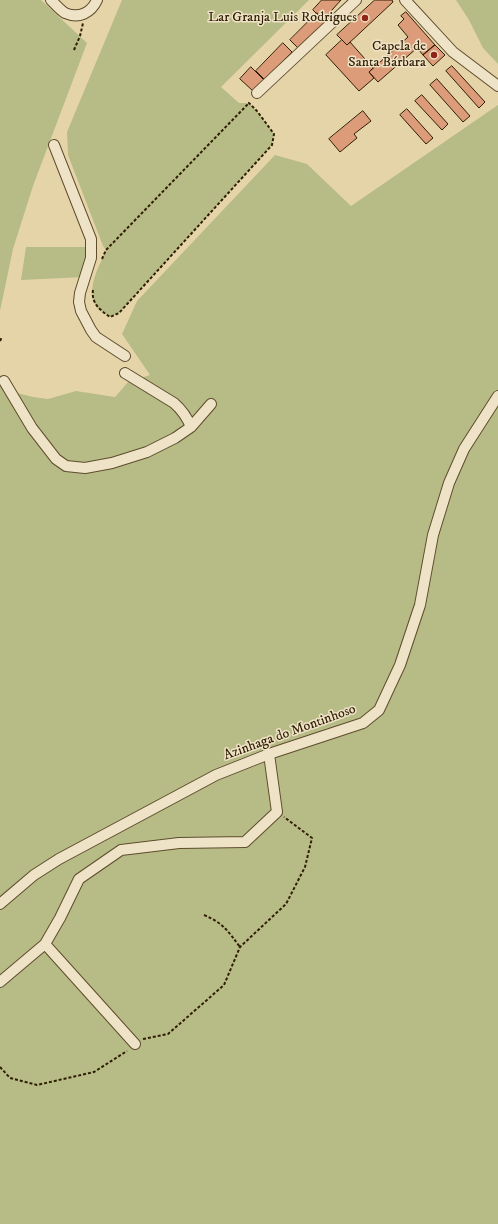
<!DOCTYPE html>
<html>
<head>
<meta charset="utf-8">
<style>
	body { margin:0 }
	canvas { display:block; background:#e6d4a9 }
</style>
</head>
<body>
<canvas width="498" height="1224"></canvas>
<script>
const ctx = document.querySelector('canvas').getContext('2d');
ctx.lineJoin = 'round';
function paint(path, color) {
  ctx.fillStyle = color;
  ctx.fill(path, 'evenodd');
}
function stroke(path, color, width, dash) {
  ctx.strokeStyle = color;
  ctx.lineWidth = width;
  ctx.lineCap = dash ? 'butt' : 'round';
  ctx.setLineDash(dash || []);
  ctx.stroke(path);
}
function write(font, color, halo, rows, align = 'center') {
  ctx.font = font + ' "IM FELL DW Pica",serif';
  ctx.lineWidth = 3;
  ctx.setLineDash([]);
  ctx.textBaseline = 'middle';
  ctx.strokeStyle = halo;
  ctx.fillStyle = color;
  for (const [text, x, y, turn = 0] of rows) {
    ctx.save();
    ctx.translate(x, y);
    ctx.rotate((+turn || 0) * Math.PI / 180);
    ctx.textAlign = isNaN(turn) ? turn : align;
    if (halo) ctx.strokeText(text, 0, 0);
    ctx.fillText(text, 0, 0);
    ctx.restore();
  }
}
paint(new Path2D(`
	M0 0H41L87 43 33 186 13 249 0 311Z
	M122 0H309L221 87 239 103H249L257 111 274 134 272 145 119 313 110 317C107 314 102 312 99 310 83 293 99 267 106 250L103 246 68 155 67 132Z
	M456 0H498V64L483 48 469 20Z
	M498 105V1224H0V380L17 393 33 397 48 399 76 391 115 397 128 382 150 375 122 334 137 301 275 155 307 164 351 206Z
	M26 247H92L85 277 21 280Z`), '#b7bc86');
const building = new Path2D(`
	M322 0H341L323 20 313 10Z
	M375 0H392L393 2 347 45 337 35Z
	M406 12 435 45 423 55 417 48 378 82 369 72 408 37 398 25 404 19 401 16Z
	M317 13 325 22 299 49 290 40Z
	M342 40 347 45 350 42 373 68 369 72 374 78 359 91 326 55Z
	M283 43 292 52 265 80 256 71Z
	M435 45 445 55 433 66 423 55Z
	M452 66 485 102 479 108 446 71Z
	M251 67 264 80 253 91 240 79Z
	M437 79 470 116 463 122 430 85Z
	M422 95 448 124 442 130 415 101Z
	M407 109 433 138 426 144 400 115Z
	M363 111 371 121 354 134 357 138 340 152 329 139Z`);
paint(building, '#dc9b79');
stroke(building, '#301e04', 1);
const minor = new Path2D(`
	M51 0C55 4 60 10 65 13 79 19 91 13 97 0
	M405 0 453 52 498 86
	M257 93 356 0
	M54 145 91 239V258L80 293 79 302 81 311 91 330 96 337 125 356
	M125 373 174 403C182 410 187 417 191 427
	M4 381 32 428 56 459 66 466 85 468 112 463 147 452 175 438 191 427 211 404
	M0 904 34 875 59 859 216 775 269 754 363 723 379 710 400 665 420 605 433 535 449 483 464 449 498 396
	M45 944 135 1044
	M0 982 45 944 60 918 79 879 121 850 179 843 245 842 277 812 269 754`);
stroke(minor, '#5e4c2d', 12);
stroke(new Path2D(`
	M74 50 80 36 83 23
	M102 259 106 250 249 103
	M93 290C91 303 100 310 110 317L119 313 272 145 274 134 257 111 249 103 250 101
	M0 341 2 337
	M204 915C223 923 228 931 240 947
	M143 1039 168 1034 224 985 240 947 286 904 305 867 312 838 284 817
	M0 1067 10 1078 37 1085 94 1072 127 1051`), '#301e04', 2, [3, 2]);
stroke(minor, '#efe3c7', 10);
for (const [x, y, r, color] of [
	[365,18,4,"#8f2418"],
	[434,55,4,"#8f2418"]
]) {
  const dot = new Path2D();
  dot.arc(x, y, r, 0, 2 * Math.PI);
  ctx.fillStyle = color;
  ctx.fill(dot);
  stroke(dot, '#efe3c7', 1.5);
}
write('14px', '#301e04', '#efe3c7', [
	["Lar Granja Luis Rodrigues",357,18],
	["Capela de",426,47],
	["Santa Bárbara",426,63]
], 'right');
write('14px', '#301e04', '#efe3c7', [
	["Azinhaga do Montinhoso",290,733,-20]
]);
</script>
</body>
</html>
